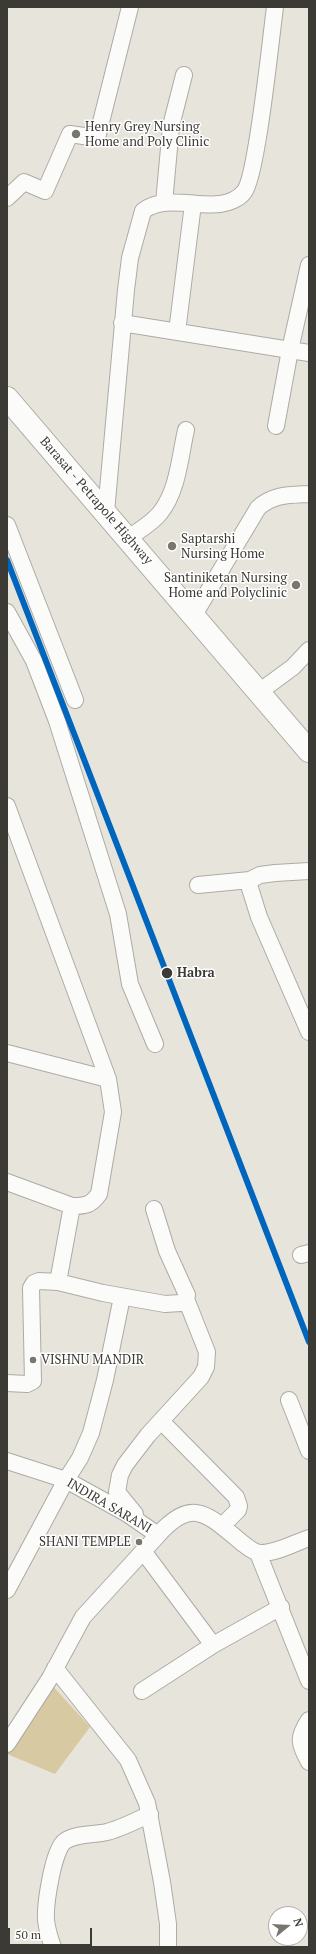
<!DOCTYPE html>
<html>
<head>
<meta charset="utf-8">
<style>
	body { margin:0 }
	#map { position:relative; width:316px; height:1954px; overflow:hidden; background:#e7e4dc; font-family:"PT Serif",serif }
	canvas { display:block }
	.frame { position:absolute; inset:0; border:8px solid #3c3a34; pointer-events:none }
	.north { position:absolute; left:268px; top:1906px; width:40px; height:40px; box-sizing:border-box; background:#fff; border:1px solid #b1b0ae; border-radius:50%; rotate:72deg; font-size:11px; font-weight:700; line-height:16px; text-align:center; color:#3c3a34 }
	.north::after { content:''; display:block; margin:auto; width:14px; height:18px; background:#78766f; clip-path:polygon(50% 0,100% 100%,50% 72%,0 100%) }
	.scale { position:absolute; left:8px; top:1928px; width:84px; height:18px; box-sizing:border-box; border:2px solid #3c3a34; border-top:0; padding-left:5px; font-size:12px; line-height:14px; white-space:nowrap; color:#3c3a34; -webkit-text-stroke:3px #fff; paint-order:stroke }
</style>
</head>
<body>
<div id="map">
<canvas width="316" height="1954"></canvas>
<div class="frame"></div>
<div class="north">N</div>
<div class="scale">50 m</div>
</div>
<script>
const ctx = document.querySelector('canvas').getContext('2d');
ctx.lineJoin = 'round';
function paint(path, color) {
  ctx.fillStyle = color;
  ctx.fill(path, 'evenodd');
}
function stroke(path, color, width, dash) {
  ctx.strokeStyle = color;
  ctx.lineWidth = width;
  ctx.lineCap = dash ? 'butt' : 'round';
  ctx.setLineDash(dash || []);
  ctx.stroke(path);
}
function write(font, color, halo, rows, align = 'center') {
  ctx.font = font + ' "PT Serif",serif';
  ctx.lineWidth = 3;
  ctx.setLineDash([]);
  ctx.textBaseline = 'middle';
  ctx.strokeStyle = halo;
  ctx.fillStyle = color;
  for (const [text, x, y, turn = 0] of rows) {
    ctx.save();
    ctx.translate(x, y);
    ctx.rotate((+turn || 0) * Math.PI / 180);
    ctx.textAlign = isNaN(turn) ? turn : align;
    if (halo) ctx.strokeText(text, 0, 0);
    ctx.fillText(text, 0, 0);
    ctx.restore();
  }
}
paint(new Path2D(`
	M52 1685 90 1727 55 1774 7 1754V1749Z`), '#d7caa2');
const minor = new Path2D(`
	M7 198 24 182 45 191 70 134 97 138 130 7
	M164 203 171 126 184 75
	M122 323 290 350 309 265
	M177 332 193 204
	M276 426 290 350 309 353
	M106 512 126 290 130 258 143 211C163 195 196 207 220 204 228 203 239 199 244 192 257 177 271 36 275 7
	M7 525 75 700
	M128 538C139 531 152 523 160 513 178 491 180 456 186 430
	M7 612 34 661 57 721 118 914 130 984 155 1044
	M194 615 258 508C273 494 290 495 309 494
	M259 692 293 667 309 650
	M7 806 108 1079 113 1112 99 1194C91 1205 86 1206 72 1206L58 1282 39 1281 34 1283 31 1288 33 1381 27 1384 7 1383
	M309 871 275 873 260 875 250 880 249 885 259 917 309 1032
	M198 885 250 880
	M7 1053 108 1079
	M7 1182 72 1206
	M301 1255 309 1253
	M58 1282 103 1293 165 1304 181 1303 186 1299 187 1295 167 1251 154 1209
	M289 1400 309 1451
	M161 1421 236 1497 239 1506 238 1510 222 1526
	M7 1461 66 1480 126 1513 158 1535C193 1496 208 1515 241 1542 246 1546 253 1552 259 1553 275 1554 294 1543 309 1538
	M135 1514 117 1492 120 1475 125 1465 148 1435 201 1377 206 1367 207 1352 186 1299
	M143 1551 213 1645
	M258 1553 309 1681
	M7 1590 66 1480 80 1458 91 1433 105 1380 122 1297
	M55 1668 128 1760 147 1803 162 1882 168 1924V1947
	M142 1691 213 1645 281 1607
	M309 1720C297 1738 299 1743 309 1762
	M7 1744 50 1678 83 1617 158 1535
	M53 1947C50 1939 47 1929 46 1920 45 1905 53 1849 65 1841 76 1833 95 1835 107 1832 122 1828 136 1821 150 1814`);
const highway = new Path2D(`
	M7 398 309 751`);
stroke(minor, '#adaba4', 18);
stroke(highway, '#adaba4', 24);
stroke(minor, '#fbfbfa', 16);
stroke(highway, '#fbfbfa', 22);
stroke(new Path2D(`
	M7 560 309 1342`), '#0065bd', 6);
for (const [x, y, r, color] of [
	[76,134,5,"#78766f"],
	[172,546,5,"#78766f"],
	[296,585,5,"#78766f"],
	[167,973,6,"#3c3a34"],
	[33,1360,4,"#78766f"],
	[139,1542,4,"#78766f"]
]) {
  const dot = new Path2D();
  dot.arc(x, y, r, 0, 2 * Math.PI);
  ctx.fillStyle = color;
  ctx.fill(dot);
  stroke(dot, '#fff', 1.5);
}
write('13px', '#3c3a34', '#fff', [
	["Henry Grey Nursing",85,127],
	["Home and Poly Clinic",85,142],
	["Saptarshi",181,539],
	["Nursing Home",181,554],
	["Santiniketan Nursing",287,578,"right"],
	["Home and Polyclinic",287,593,"right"],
	["VISHNU MANDIR",41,1360],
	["SHANI TEMPLE",131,1542,"right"]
], 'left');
write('13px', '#3c3a34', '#fff', [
	["Barasat - Petrapole Highway",96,501,49],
	["INDIRA SARANI",109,1506,30]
]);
write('bold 13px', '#3c3a34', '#fff', [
	["Habra",177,973]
], 'left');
</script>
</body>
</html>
